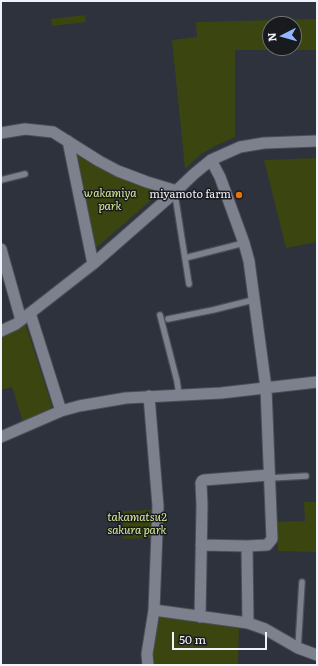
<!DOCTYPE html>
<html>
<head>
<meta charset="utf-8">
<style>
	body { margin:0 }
	#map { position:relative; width:318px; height:666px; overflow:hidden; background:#2d323c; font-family:Literata,serif }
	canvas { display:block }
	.frame { position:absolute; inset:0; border:2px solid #f0f3fa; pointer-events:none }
	.north { position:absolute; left:262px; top:16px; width:40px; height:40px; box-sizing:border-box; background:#181a1e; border:1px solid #6e7176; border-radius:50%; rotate:264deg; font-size:11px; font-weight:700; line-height:16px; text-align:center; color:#f0f3fa }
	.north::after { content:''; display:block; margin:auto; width:14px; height:18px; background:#93b7fd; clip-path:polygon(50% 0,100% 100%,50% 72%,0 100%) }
	.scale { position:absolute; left:172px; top:632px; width:95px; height:18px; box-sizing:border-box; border:2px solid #f0f3fa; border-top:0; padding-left:5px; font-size:12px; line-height:14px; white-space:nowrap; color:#f0f3fa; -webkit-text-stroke:3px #181a1e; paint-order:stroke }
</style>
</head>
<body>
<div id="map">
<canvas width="318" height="666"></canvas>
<div class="frame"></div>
<div class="north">N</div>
<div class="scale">50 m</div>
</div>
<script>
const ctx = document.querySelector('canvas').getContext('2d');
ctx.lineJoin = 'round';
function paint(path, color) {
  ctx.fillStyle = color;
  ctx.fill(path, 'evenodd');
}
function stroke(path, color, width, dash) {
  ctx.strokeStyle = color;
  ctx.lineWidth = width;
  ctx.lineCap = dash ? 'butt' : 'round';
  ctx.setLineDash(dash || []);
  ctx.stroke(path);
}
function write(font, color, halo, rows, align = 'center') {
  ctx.font = font + ' Literata,serif';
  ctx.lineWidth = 3;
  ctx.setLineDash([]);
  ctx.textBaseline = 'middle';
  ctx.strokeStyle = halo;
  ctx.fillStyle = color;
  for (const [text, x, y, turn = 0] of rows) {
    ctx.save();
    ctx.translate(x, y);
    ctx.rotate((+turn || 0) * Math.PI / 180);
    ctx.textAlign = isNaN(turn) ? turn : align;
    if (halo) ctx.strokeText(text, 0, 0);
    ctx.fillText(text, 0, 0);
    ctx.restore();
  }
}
paint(new Path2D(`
	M85 15 86 22 52 26 51 19Z
	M317 19V50H235V137L215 146 201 154 185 169 172 40 197 37 196 22ZM270 24H294V48H270Z
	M78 152 157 190V195L97 247 92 245 74 155Z
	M317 158V242L286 248 264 160Z
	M23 324 26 326 52 406 50 410 23 422 12 387 1 390V335Z
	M304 502H317V552L278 551V522L305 521Z
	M151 510 152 538 123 539V511Z
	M161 617 205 621 239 626 238 665H152V652L157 620Z`), '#3b450f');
const service = new Path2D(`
	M1 180 25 174
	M173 194 176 201 189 284
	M185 258 244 243
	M160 315 177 381 179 395
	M168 319 213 310 253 300
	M270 478 306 476
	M298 648 302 582`);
const minor = new Path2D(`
	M1 133 25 129 53 132 99 161 118 171 147 182 177 191
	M68 141 93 264
	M211 160 220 177 244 243 249 261 266 388 272 539 267 545 247 546 248 623
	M1 249 21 320
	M30 313 61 411
	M1 331 16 324 93 264 173 194 194 174 211 160 240 147 264 143 317 141
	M1 437 61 411 79 406 126 398 221 393 317 382
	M201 545 247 546
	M154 610 248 623 265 629 298 648 317 655
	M200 617 202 505 201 483 202 481 204 480 269 475
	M148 665 147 654 154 610 158 506 149 396`);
stroke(service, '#4a4e57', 8);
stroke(minor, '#4a4e57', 13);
stroke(service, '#7c818d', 5.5);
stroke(minor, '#7c818d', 11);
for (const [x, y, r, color] of [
	[239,195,4,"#e8710a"]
]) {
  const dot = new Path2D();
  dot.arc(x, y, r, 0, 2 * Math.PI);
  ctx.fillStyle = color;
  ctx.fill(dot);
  stroke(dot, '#181a1e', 1.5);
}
write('italic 11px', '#d9ec9a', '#181a1e', [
	["wakamiya",110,194],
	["park",110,207],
	["takamatsu2",137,518],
	["sakura park",137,531]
]);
write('11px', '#f0f3fa', '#181a1e', [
	["miyamoto farm",231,195]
], 'right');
</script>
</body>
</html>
